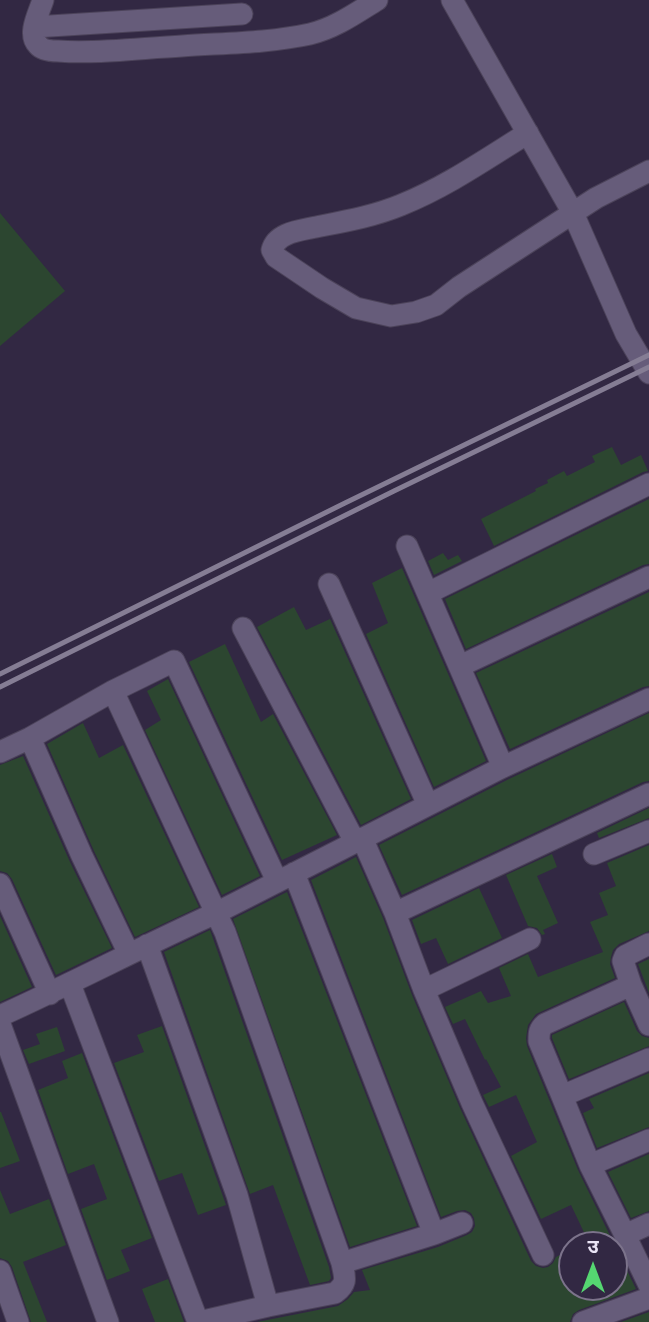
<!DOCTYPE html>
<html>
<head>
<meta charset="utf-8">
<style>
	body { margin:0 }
	#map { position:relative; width:649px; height:1322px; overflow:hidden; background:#322843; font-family:"Space Grotesk","Noto Sans Devanagari",sans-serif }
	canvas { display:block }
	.north { position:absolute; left:558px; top:1231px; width:70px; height:70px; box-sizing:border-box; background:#322843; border:2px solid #7c738b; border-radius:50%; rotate:0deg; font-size:19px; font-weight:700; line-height:28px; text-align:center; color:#eae4f6 }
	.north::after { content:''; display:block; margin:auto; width:24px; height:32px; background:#55d671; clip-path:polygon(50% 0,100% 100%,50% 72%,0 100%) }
</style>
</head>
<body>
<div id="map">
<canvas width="649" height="1322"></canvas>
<div class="north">उ</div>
</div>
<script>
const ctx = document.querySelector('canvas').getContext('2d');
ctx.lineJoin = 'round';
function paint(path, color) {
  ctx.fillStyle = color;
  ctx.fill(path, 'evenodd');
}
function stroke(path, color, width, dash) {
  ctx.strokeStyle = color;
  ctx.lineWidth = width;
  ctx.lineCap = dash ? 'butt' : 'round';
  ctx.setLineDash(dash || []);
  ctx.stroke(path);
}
paint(new Path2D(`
	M0 213 65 291 0 346Z
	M612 447 621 465 641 455 648 471 643 472 494 546 481 519 536 491 535 489 548 483 547 480 564 471 567 476 595 462 592 456Z
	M649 499V564L643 565 466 649 445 599Z
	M443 553 448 560 458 555 462 561 434 575 428 561Z
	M402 568 486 761 434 787 366 634 388 623 372 583Z
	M649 592V686L643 687 510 749 476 673Z
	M294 607 306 630 330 619 411 799 361 825 257 627Z
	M225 644 261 722 273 714 337 835 282 860 189 662Z
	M168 679 260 876 222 895 145 730 161 720 147 691Z
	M649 713V781L643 782 402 895 379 845 509 779Z
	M83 723 99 758 123 745 199 907 135 937 94 851 47 744Z
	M23 756 70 862 112 948 56 975 12 879 7 873 0 871V765Z
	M649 808V818L599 838 597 833Z
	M649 845V931L619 944 613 950 611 957 610 964 615 978 536 1014 528 1025 526 1038 527 1046 578 1170 636 1289 579 1310 573 1314 570 1322H257L338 1306 348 1299 354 1292 370 1290 362 1270 438 1247 467 1235 472 1232 475 1226 474 1218 471 1213 465 1210 457 1211 441 1217 311 880 356 857 383 918 412 995 460 1108 531 1261 536 1266 543 1268 548 1267 553 1263 556 1257 572 1249V1287H614V1245H590L571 1205 541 1219 511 1156 537 1142 516 1095 489 1107 483 1095 501 1087 486 1059 485 1060 465 1019 453 1024 445 1007 481 991 488 1003 511 996 499 968 528 954 538 977 603 952 590 922 608 915 599 893 616 886 607 863Z
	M552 854 557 867 537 876 558 923 543 930 545 934 542 935 537 928 528 926 506 875Z
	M479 888 502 938 448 964 436 938 421 944 412 920Z
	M287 892 417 1226 350 1247 233 919Z
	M0 916 32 987 0 1002Z
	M210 930 329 1267 331 1278 329 1281 310 1285 273 1185 250 1194 164 952Z
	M649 959V993L638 964Z
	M624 1002 637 1031 642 1036 649 1038V1046L569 1079 552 1038V1035Z
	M162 1026 226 1205 198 1215 182 1173 159 1181 114 1063 144 1052 137 1035Z
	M57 1027 65 1051 29 1064 23 1050 40 1044 36 1034Z
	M82 1053 152 1238 121 1250 130 1271 107 1280 81 1209 107 1199 94 1164 68 1174 38 1090 68 1078 62 1061Z
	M649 1073V1127L597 1148 583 1113 594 1108 589 1099Z
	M0 1112H1L20 1161 0 1168Z
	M649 1154V1211L631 1218 608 1172Z
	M0 1190 10 1214 49 1199 66 1245 23 1262 47 1322H31L12 1267 8 1261 0 1258Z
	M168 1279 184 1322H155L142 1289Z
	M649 1312V1322H621Z`), '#2c4630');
const minor = new Path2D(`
	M43 0C39 13 27 34 38 45 42 50 51 51 58 51 97 54 142 48 182 46 224 43 269 43 310 34 335 28 356 13 377 0
	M452 0 573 213 626 334 649 373
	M34 27 242 14
	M528 133C486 159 446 187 401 205 372 217 341 222 311 228 296 231 276 234 272 250L276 257 322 288 356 308 391 316 416 312 436 305 459 287 596 198 649 171
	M407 546 503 767
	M329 584 428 805
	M428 593 649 484
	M243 628 355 842
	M460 666 649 577
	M30 738 82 856 129 954
	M0 752 30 738 113 691 174 661 277 881
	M362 838 395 913 649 794
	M594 854 649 831
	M294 873 434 1234 342 1263
	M0 884 50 994
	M395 913 424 990 530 939
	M649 944 625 956 623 961 631 985 545 1024C539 1029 539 1033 539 1041L562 1096 649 1059
	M147 945 237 1195 268 1306
	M70 984 198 1322
	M631 985 649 1025
	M424 990 472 1103 543 1255
	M0 1016C73 983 143 946 216 913L113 691
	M0 1024 108 1322
	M562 1096 590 1165 625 1235
	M590 1165 649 1140
	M649 1224 625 1235 649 1285
	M434 1234 462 1223
	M0 1271 18 1322
	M199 1322 268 1306 335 1293C348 1283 345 1278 342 1263L225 932 216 913 503 767 649 699
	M583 1322 649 1298`);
stroke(minor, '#4c435a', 23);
stroke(minor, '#665c7a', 21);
stroke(new Path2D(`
	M0 674 345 503 649 355
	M0 687 394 491 649 367`), '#857d94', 5);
</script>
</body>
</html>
